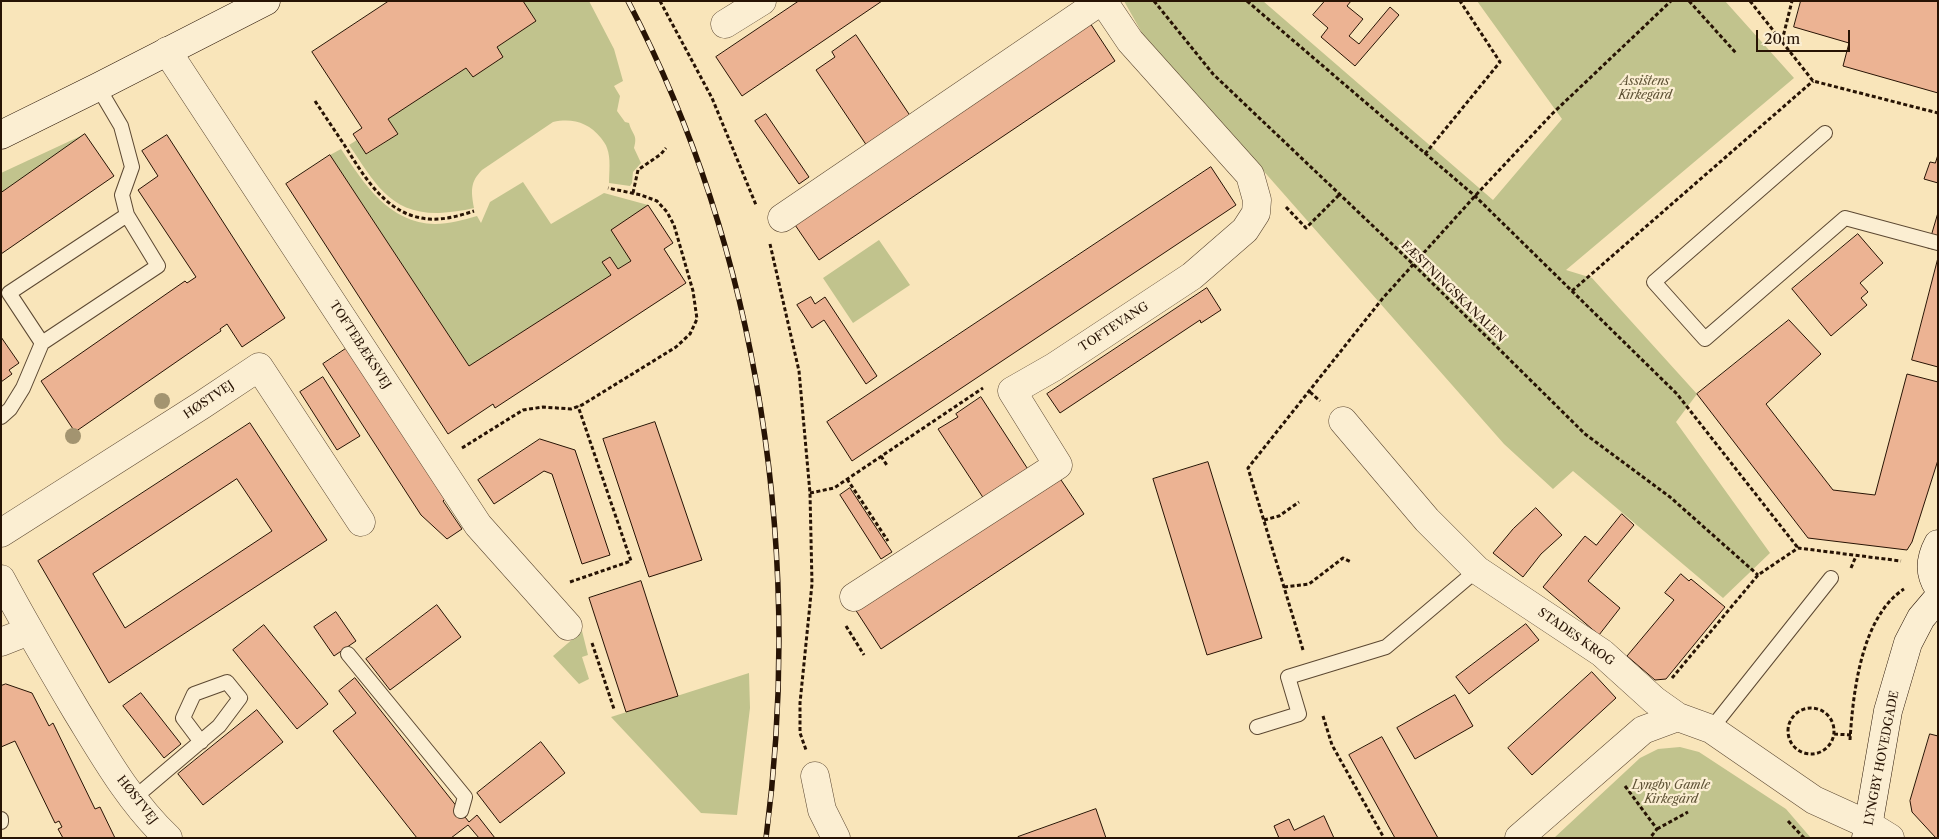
<!DOCTYPE html>
<html>
<head>
<meta charset="utf-8">
<style>
	body { margin:0 }
	#map { position:relative; width:1939px; height:839px; overflow:hidden; background:#f9e5ba; font-family:"Libre Caslon Text",serif }
	canvas { display:block }
	.frame { position:absolute; inset:0; border:2px solid #271304; pointer-events:none }
	.scale { position:absolute; left:1756px; top:30px; width:94px; height:22px; box-sizing:border-box; border:2px solid #271304; border-top:0; padding-left:6px; font-size:15px; line-height:18px; white-space:nowrap; color:#271304; -webkit-text-stroke:4px #fbeed2; paint-order:stroke }
</style>
</head>
<body>
<div id="map">
<canvas width="1939" height="839"></canvas>
<div class="frame"></div>
<div class="scale">20 m</div>
</div>
<script>
const ctx = document.querySelector('canvas').getContext('2d');
ctx.lineJoin = 'round';
function paint(path, color) {
  ctx.fillStyle = color;
  ctx.fill(path, 'evenodd');
}
function stroke(path, color, width, dash) {
  ctx.strokeStyle = color;
  ctx.lineWidth = width;
  ctx.lineCap = dash ? 'butt' : 'round';
  ctx.setLineDash(dash || []);
  ctx.stroke(path);
}
function write(font, color, halo, rows, align = 'center') {
  ctx.font = font + ' "Libre Caslon Text",serif';
  ctx.lineWidth = 4.5;
  ctx.setLineDash([]);
  ctx.textBaseline = 'middle';
  ctx.strokeStyle = halo;
  ctx.fillStyle = color;
  for (const [text, x, y, turn = 0] of rows) {
    ctx.save();
    ctx.translate(x, y);
    ctx.rotate((+turn || 0) * Math.PI / 180);
    ctx.textAlign = isNaN(turn) ? turn : align;
    if (halo) ctx.strokeText(text, 0, 0);
    ctx.fillText(text, 0, 0);
    ctx.restore();
  }
}
paint(new Path2D(`
	M523 1H589L614 49 623 81 614 86 620 96 617 111 625 122 629 123C632 135 638 134 634 148L641 163 633 172 632 183 630 186 609 183C609 172 611 158 607 148 606 144 603 141 601 138 588 122 572 118 553 122L482 170C470 182 471 191 474 208 462 211 451 212 439 213 389 214 374 181 349 145L357 140 367 154 398 134 388 119 466 68 473 77 503 57 497 47 536 21Z
	M1124 1H1263L1493 200 1562 119 1477 1H1725L1794 78 1566 270 1592 278 1697 394 1676 422 1770 553 1723 598 1573 471 1553 489 1504 444 1142 33Z
	M85 134 1 193V173Z
	M341 149C364 184 389 223 435 224 449 224 463 220 477 216L481 223 490 202 523 182 551 224 604 193 648 205 631 261 618 269 610 257 603 262 611 275 469 366 330 155Z
	M879 240 910 285 853 323 823 278Z
	M582 631 588 655 582 657 589 679 579 684 553 656Z
	M749 673 750 708 737 815 701 813 611 717Z
	M1680 747 1699 752 1786 809 1811 838H1554L1640 758 1658 749Z`), '#c1c38d');
const building = new Path2D(`
	M389 1H523L536 21 497 47 503 57 473 77 466 68 388 119 398 134 366 154 353 134 362 128 312 52Z
	M799 1H882L742 96 716 57Z
	M1325 1H1351L1347 6 1363 19 1349 36 1359 44 1390 7 1399 15 1355 66 1321 37 1328 28 1313 15Z
	M1801 1H1938V93L1843 66 1849 43 1794 27Z
	M1090 23 1115 61 819 260 793 222Z
	M856 35 915 123 869 149 816 70 835 57 832 52Z
	M766 114 809 177 799 184 755 121Z
	M85 134 114 176 1 254V193Z
	M167 135 285 318 242 347 227 324 220 329 221 331 75 432 41 381 185 281 187 283 196 277 138 190 158 176 142 151Z
	M330 155 469 366 611 275 602 262 610 257 618 269 631 261 611 230 648 205 673 243 664 249 686 283 495 408 493 404 448 434 286 184Z
	M1938 155V183L1924 179 1930 162 1935 163Z
	M1211 167 1236 205 852 461 827 422Z
	M1938 213V250L1928 248Z
	M1858 234 1883 263 1860 283 1868 292 1861 298 1867 305 1831 336 1792 289Z
	M1938 258V367L1912 360Z
	M1207 288 1221 310 1201 323 1200 320 1060 413 1047 394Z
	M811 297 815 304 825 297 877 376 866 384 824 320 812 328 797 305Z
	M1789 320 1821 354 1766 404 1833 490 1875 495 1907 374 1938 382V460L1912 542 1907 550 1808 538 1697 394Z
	M1 337 19 363 9 370 12 374 1 382Z
	M347 348 445 499 443 501 462 529 447 539 421 515 323 364Z
	M323 377 360 436 337 450 300 392Z
	M981 397 1031 474 984 499 938 429 958 417 956 414Z
	M655 422 702 560 649 577 603 439Z
	M250 423 327 540 109 683 38 561ZM237 479 272 531 125 628 93 574Z
	M540 439 575 450 610 555 582 564 552 474 544 471 494 504 478 480Z
	M1208 462 1262 638 1207 655 1153 479Z
	M1057 474 1084 514 881 649 855 609Z
	M850 488 892 552 881 559 840 495Z
	M1536 508 1562 535 1541 554 1523 577 1493 553 1513 529Z
	M1622 514 1634 525 1588 581 1620 608 1599 635 1543 587 1585 536 1596 545Z
	M1681 574 1689 581 1691 579 1725 607 1666 679 1655 680 1627 656 1674 600 1665 593Z
	M641 581 678 696 626 712 589 598Z
	M437 605 461 637 390 690 366 659Z
	M336 612 356 641 334 656 314 627Z
	M1526 624 1539 640 1469 694 1456 677Z
	M264 625 328 704 297 729 233 650Z
	M1592 672 1616 698 1532 775 1508 748Z
	M355 678 469 822 477 815 495 838H479L468 825 451 838H417L333 731 356 713 339 691Z
	M6 684 32 693 49 726 53 723 95 809 100 807 115 838H63L58 829 62 827 59 821 55 823 15 741 1 747V686Z
	M141 693 181 744 164 758 123 706Z
	M1455 695 1473 726 1415 759 1397 728Z
	M257 710 283 742 203 805 178 774Z
	M1930 734 1938 736V838H1936L1912 812 1910 801Z
	M1382 737 1438 838H1395L1349 755Z
	M541 742 565 773 500 823 477 793Z
	M1096 809 1106 838H1018V837Z
	M1324 816 1334 838H1279L1274 826 1289 819 1294 830Z`);
paint(building, '#ecb393');
stroke(building, '#271304', 1);
const lane = new Path2D(`
	M1825 133 1654 282 1705 339 1845 218 1938 243
	M42 343 9 293 127 215
	M1 417 10 409 23 388 42 343 158 266 127 215 122 195 132 167 121 126 98 87
	M348 654 465 797 461 811
	M1257 727 1299 714 1288 677 1386 647 1477 570
	M1711 729 1831 578
	M133 799 219 726 240 698 227 682 194 694 183 718 201 742
	M1 819V822`);
const street = new Path2D(`
	M725 24 762 1
	M167 51 478 525 568 626
	M782 218 1101 1
	M1343 421 1427 520 1477 570 1602 653 1654 700 1678 717 1711 729 1814 800 1869 825 1890 838
	M1 533 202 405 259 367 361 522
	M1 579C25 624 51 668 77 712 104 756 130 802 168 838
	M854 597 1058 465 1012 391 1054 367 1192 276 1245 230 1256 213 1257 200 1250 175 1130 41 1103 1
	M1 642 29 631
	M815 776 822 810 836 838
	M1519 838 1643 730 1678 717`);
const secondary = new Path2D(`
	M1 135 98 87 266 1
	M1938 544C1930 559 1929 573 1938 587
	M1866 838 1888 711 1908 643 1921 618 1938 598`);
stroke(lane, '#5c4832', 16);
stroke(street, '#5c4832', 29);
stroke(secondary, '#271304', 29);
stroke(new Path2D(`
	M660 1 712 98 756 205
	M1154 1 1213 74 1413 264 1585 434 1670 497 1758 575
	M1247 1 1475 196 1677 394 1798 548
	M1689 1 1736 53
	M1750 1 1813 81 1938 113
	M1782 41 1792 1
	M315 101C325 116 335 131 345 146 365 178 387 216 429 219 444 220 459 216 474 211
	M1425 154 1500 62 1460 1
	M633 193 638 170 661 154 666 148
	M1286 207 1306 228 1340 194
	M770 244 799 371 810 493 812 584 800 703V733L806 750
	M1572 291 1813 81
	M1310 392 1320 401
	M462 448 523 410 543 407 571 409 582 405 676 347 690 334 697 319 693 291 674 225 667 212 657 201 641 195 608 188
	M881 456 888 467
	M847 479 888 541
	M810 493 834 488 983 388
	M1264 520 1279 516 1299 502
	M1851 568 1856 556
	M570 582 631 561 578 406
	M1284 587 1309 584 1343 558 1351 562
	M846 626 864 655
	M592 643 614 709
	M1303 650 1248 468 1383 298 1475 196 1552 114 1671 1
	M1672 678 1758 575 1798 548 1901 561
	M1788 731a23 23 0 1 1 46 0a23 23 0 1 1-46 0Z
	M1323 716 1332 745 1384 838
	M1834 734 1851 735
	M1850 740C1853 693 1861 617 1904 589
	M1625 786 1657 829 1650 838
	M1788 821 1804 838
	M1657 829 1688 812`), '#271304', 3, [4, 2.5]);
stroke(lane, '#fbeed2', 14);
stroke(street, '#fbeed2', 28);
stroke(secondary, '#fbeed2', 28);
const rail = new Path2D(`
	M628 1C761 256 803 555 766 838`);
stroke(rail, '#271304', 5.5);
stroke(rail, '#fbeed2', 4, [11]);
ctx.fillStyle = '#a39470';
for (const [x, y] of [
	[162,401],
	[73,436]
]) {
  ctx.beginPath();
  ctx.arc(x, y, 8, 0, 2 * Math.PI);
  ctx.fill();
}
write('italic 12px', '#5d5134', '#fbeed2', [
	["Assistens",1645,82],
	["Kirkegård",1645,96],
	["Lyngby Gamle",1671,786],
	["Kirkegård",1671,800]
]);
write('12px', '#271304', '#fbeed2', [
	["FÆSTNINGSKANALEN",1453,292,44],
	["TOFTEVANG",1114,327,-33],
	["TOFTEBÆKSVEJ",360,345,57],
	["HØSTVEJ",209,400,-34],
	["STADES KROG",1576,637,35],
	["LYNGBY HOVEDGADE",1882,758,-79],
	["HØSTVEJ",137,800,52]
]);
</script>
</body>
</html>
